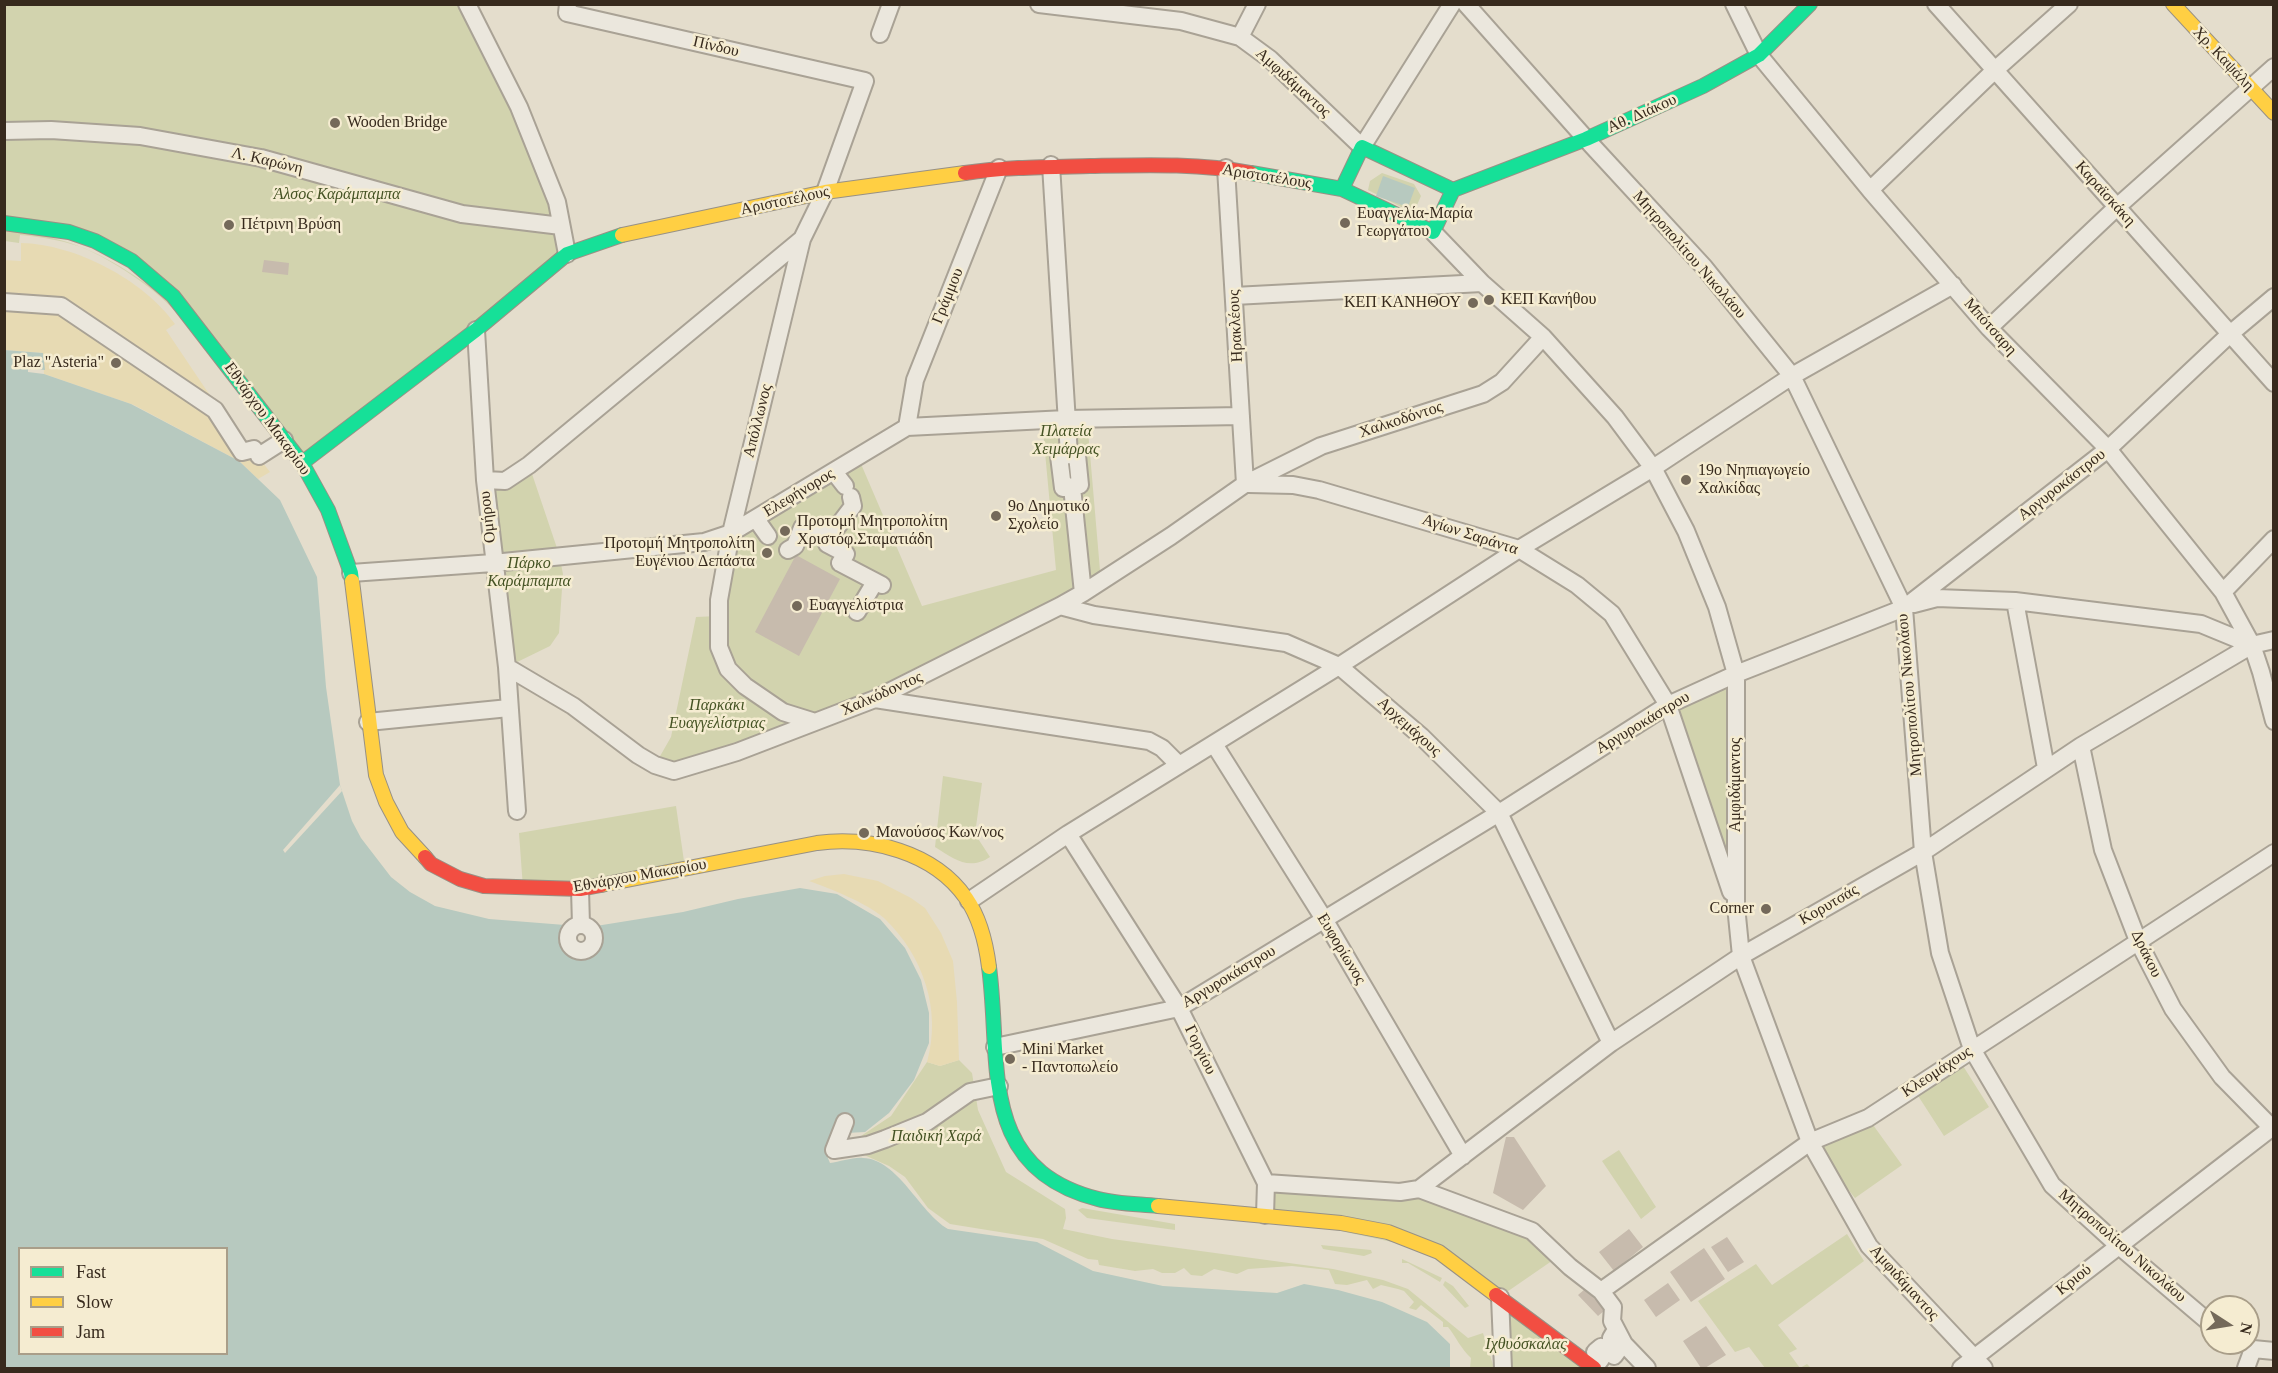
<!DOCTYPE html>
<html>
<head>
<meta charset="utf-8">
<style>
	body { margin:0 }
	#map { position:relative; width:2278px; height:1373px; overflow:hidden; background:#e4ddcc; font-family:"Times New Roman",serif }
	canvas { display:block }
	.frame { position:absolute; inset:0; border:6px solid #372a1d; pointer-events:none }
	.legend { position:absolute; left:18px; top:1247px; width:210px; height:108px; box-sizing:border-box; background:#f5ecd1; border:2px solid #a99e89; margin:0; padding:8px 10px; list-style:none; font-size:18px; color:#372a1d }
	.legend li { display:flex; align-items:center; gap:12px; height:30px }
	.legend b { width:30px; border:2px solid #a99e89 }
	.north { position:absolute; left:2200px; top:1295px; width:60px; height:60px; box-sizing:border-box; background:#f5ecd1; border:2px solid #a99e89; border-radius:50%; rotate:102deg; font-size:16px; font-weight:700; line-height:24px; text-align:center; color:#372a1d }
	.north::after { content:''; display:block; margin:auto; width:21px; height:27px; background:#74695a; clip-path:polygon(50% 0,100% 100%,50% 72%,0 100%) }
</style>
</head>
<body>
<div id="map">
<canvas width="2278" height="1373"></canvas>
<div class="frame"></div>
<ul class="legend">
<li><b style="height:8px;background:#16e098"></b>Fast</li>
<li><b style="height:8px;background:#ffcf43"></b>Slow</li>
<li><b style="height:8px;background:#f24e42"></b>Jam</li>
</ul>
<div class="north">N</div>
</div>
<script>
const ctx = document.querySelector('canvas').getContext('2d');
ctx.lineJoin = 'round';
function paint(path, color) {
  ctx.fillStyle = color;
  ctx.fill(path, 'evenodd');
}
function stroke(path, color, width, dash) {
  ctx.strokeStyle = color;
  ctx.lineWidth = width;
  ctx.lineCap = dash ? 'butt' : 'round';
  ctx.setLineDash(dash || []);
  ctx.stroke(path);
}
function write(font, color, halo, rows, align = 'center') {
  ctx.font = font + ' "Times New Roman",serif';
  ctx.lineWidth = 5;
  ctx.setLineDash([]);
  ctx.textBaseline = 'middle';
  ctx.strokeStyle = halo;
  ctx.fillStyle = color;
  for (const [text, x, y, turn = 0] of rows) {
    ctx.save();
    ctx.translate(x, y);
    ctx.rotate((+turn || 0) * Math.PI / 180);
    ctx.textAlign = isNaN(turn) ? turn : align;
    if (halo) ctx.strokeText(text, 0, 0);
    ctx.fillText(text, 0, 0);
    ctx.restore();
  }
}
paint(new Path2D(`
	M467 4 519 107 557 202 567 254 476 330 302 463 173 296 132 261 95 241 69 232 22 225 21 233C68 237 103 254 141 280 157 291 171 302 183 317L181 318C159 291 120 265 88 250 68 241 42 237 20 235L19 243 5 241V5Z
	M1382 173 1414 184 1421 196 1417 205 1409 211 1368 190 1370 181Z
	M1087 419 1101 582 945 665 674 771 655 765 671 737 696 617 718 616 731 533 858 457 922 606 1056 570 1042 420Z
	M529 465 559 554 563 574 559 633 550 646 507 667 485 480Z
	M1736 674V906L1668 705Z
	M943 776 982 783 975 834 990 857C969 871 954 859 935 847Z
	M676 806 685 868 523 888 519 833Z
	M1958 1058 1989 1107 1944 1136 1913 1088Z
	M959 1060 972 1073 978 1110 1006 1172 1065 1209 1066 1218 1063 1229 1112 1239 1333 1269 1383 1280 1408 1289 1468 1338 1483 1333 1494 1368H1470L1471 1358C1461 1349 1456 1337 1448 1327H1443V1322L1421 1305 1416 1310 1409 1308 1414 1302 1404 1291 1398 1289 1381 1285 1373 1289 1367 1280 1347 1285 1335 1284 1329 1270 1292 1266 1248 1269 1237 1274 1214 1269 1202 1276 1191 1275 1184 1268 1175 1273H1162L1153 1269 1135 1271 1099 1265 1098 1260 1088 1259 1043 1239 950 1224 928 1208 905 1177 889 1166 862 1154 861 1136 891 1116 927 1062 940 1066Z
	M1868 1118 1902 1165 1855 1198 1810 1142Z
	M1619 1150 1656 1207 1641 1219 1602 1161Z
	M1266 1183 1400 1192 1532 1231 1559 1256 1501 1296 1594 1368H1503L1500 1297 1439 1252 1265 1215Z
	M1082 1208 1175 1224V1230L1087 1218 1078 1210Z
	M1847 1234 1864 1261 1778 1325 1797 1349 1789 1353 1800 1368 1807 1364 1811 1368H1765L1749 1347 1735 1352 1698 1301 1756 1264 1772 1285Z
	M1321 1245 1371 1250 1372 1253 1364 1256 1323 1249Z
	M1402 1259 1442 1278 1440 1282 1408 1263H1402Z
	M1445 1281 1453 1286 1469 1306 1465 1308 1443 1285Z`), '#d2d3ae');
paint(new Path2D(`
	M21 243C75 244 144 280 175 324L166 330 207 391 270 472 258 479 239 461 134 405 44 374 43 353 5 350 4 260 21 261Z
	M844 874 878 881 911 898 925 908 941 933 953 961 957 1002 959 1060 940 1066 927 1062C942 1010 923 955 884 918 867 903 831 889 809 881L825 876Z`), '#e7dab3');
paint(new Path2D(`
	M1383 176 1415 188 1408 207 1376 196Z
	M4 350 43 353 45 370 28 368V372L44 374 131 404 239 461 280 500 317 577 326 687 340 785 352 821 361 838 391 877 410 892 435 906 489 919 565 925 566 946C587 966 598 949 596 926L683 912 738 899 800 888 837 894 880 919 905 948 921 980 929 1013V1043L914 1080 889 1113 865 1132 846 1133 844 1118 824 1149 830 1163C840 1162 853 1157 863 1158 898 1159 919 1212 948 1229L1037 1242 1093 1271 1163 1286 1277 1293 1304 1284 1338 1290 1382 1302 1427 1322 1450 1344V1368H5ZM20 1248H226V1354H20Z`), '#b7c9bf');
paint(new Path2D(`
	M340 785 342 791 285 853 283 850Z`), '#e4ddcc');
paint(new Path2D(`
	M264 260 289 263 288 275 262 272Z
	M796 555 840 579 799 656 755 632Z
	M1506 1137H1514L1546 1186 1523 1210 1493 1193Z
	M1629 1229 1643 1247 1614 1271 1599 1252Z
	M1727 1237 1744 1262 1728 1272 1711 1247Z
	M1704 1248 1725 1279 1691 1302 1670 1272Z
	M1668 1283 1680 1300 1656 1317 1644 1300Z
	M1585 1289 1605 1310 1598 1316 1578 1295Z
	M1706 1326 1726 1355 1705 1368H1701L1683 1341Z`), '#c7bbad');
const street = new Path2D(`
	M467 4 519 107 557 202 567 254
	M568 4 567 13 865 81 825 192 802 239 731 533 719 600V647L728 669 745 686 783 712 815 722
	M1039 4 1181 21 1240 37 1270 59 1362 147 1452 4
	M1466 4 1586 139 1704 267 1792 376 1904 608 1923 852 1940 953 1972 1049 2052 1185 2119 1246 2212 1325
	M1734 4 1759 55 1870 190 1989 328 2108 449 2223 592 2252 645 2261 672 2274 721
	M1936 4 2274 383
	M880 34 891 4
	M1240 37 1257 4
	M4 131 51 130 140 136 261 158 462 214 561 226
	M1051 165 1069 455
	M1226 168 1245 484
	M1870 190 1995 70 2069 4
	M1433 232 1482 283 1543 337 1615 417 1653 468 1686 531 1717 607 1736 674V906L1741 956 1810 1142 1869 1246 1984 1368
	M1234 296 1482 283
	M4 302 61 306 215 410 242 452 254 449
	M1989 328 2117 207 2274 67
	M476 330 485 480 507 667 517 811
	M907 427 915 380 999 168
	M1069 455H1077L1080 485 1063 488 1059 456Z
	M259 456 284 440
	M834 472 845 486
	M485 480 505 481 529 465 802 239
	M1249 484 1293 485 1319 490 1519 549 1577 585 1612 614 1668 705 1731 892
	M1072 487 1083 593
	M756 519 768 536
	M831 535 853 506 851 497
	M788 550 795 546 802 528H816L831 535 827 544 846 554 840 563 882 585
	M351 573 493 563 704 542 731 533 907 427 1066 419 1241 416
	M2223 592 2274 539
	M2015 601 2046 768
	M1914 604 1937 598 2015 601 2201 624 2252 645
	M1060 606 1094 615 1286 643 1339 666 1421 736 1499 813 1611 1043
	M857 612 875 582
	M507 667 573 706 638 755 655 765 674 771 737 752 875 699 1060 606 1083 593 1171 536 1245 484 1321 446 1483 394 1502 382 1543 337
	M875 699 1149 741 1162 748 1179 765
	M368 722 509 708
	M1214 744 1324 919 1463 1156
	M2081 746 2103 850 2138 941 2173 1009 2222 1077 2274 1130
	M1068 834 1179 1008 1266 1183 1265 1215
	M580 889 581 925
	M969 901 1068 834 1339 666 1519 549 1653 468 1792 376 1953 285
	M568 938a13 13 0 1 1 26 0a13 13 0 1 1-26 0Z
	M995 1047 1179 1008 1499 813 1668 705 1736 674 1904 608 2108 449 2230 334 2274 297
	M845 1122 834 1150 868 1145 885 1139 927 1122 970 1092 999 1086
	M1266 1183 1400 1192 1419 1189 1611 1043 1741 956 1923 852 2081 746 2252 645 2274 640
	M1419 1189 1532 1231 1570 1267 1601 1291 1613 1307 1612 1321 1624 1344 1647 1368
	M1601 1291 1810 1142 1868 1118 2274 853
	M1500 1297 1503 1368
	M2243 1343 2253 1349 2274 1351
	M1594 1368 1601 1359 1595 1352 1601 1347 1614 1356 1617 1352 1611 1338 1614 1333
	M1961 1368 2274 1126
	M2246 1368 2253 1349`);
const fast = new Path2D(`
	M1362 147 1453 190 1433 232 1342 189Z
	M1251 173 1342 189
	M1453 190 1586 139 1703 86 1759 55 1810 4
	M4 223 69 232 95 241 132 261 173 296 302 463 328 510 351 573 352 581
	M302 463 476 330 567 254 622 235
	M989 967C1002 1062 976 1168 1098 1199 1117 1204 1139 1204 1158 1206`);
const slow = new Path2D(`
	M2173 4 2274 113
	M622 235 825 192 965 173
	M352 581 376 775 386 802 402 832 425 857
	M601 885 817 843C870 836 934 852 966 898 980 918 986 943 989 967
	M1158 1206 1341 1223 1388 1232 1439 1252 1496 1295`);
const jam = new Path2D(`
	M965 173C1006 167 1048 167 1090 166 1143 165 1199 163 1251 173
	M425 857 431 864 460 879 484 886 580 889 601 885
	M1496 1295 1594 1368`);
stroke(street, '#a9a295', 20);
stroke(fast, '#989185', 16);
stroke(slow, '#989185', 16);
stroke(jam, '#989185', 16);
stroke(street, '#ebe7dd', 16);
stroke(fast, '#16e098', 14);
stroke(slow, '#ffcf43', 14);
stroke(jam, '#f24e42', 14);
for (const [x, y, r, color] of [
	[335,123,6,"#74695a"],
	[1345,223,6,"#74695a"],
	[229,225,6,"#74695a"],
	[1489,300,6,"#74695a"],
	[1473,303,6,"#74695a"],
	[116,363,6,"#74695a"],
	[1686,480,6,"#74695a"],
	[996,516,6,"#74695a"],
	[785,531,6,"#74695a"],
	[767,553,6,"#74695a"],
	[797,606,6,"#74695a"],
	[864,833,6,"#74695a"],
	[1766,909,6,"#74695a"],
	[1010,1059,6,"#74695a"]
]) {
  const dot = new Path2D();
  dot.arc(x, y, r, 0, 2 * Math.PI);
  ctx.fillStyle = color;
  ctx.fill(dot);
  stroke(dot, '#f5ecd1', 2);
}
write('16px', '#372a1d', '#f5ecd1', [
	["Πίνδου",716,47,13],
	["Χρ. Καψάλη",2223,59,47],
	["Αμφιδάμαντος",1293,83,42],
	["Αθ. Διάκου",1642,114,-24],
	["Λ. Καρώνη",267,161,13],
	["Αριστοτέλους",1267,177,9],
	["Καραϊσκάκη",2105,194,48],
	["Αριστοτέλους",785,201,-12],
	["Μητροπολίτου Νικολάου",1689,255,49],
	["Γράμμου",948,296,-68],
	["Ηρακλέους",1236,326,-93],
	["Μπότσαρη",1990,327,48],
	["Εθνάρχου Μακαρίου",267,419,54],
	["Χαλκοδόντος",1401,420,-18],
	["Απόλλωνος",758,421,-76],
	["Αργυροκάστρου",2062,485,-38],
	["Ελεφήνορος",799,493,-31],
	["Ομήρου",488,517,-96],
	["Αγίων Σαράντα",1470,535,18],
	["Χαλκόδοντος",882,694,-24],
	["Μητροπολίτου Νικολάου",1910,695,-95],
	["Αργυροκάστρου",1643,723,-31],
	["Αρχεμάχους",1409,727,42],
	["Αμφιδάμαντος",1736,785,-90],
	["Εθνάρχου Μακαρίου",640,876,-10],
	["Κορυτσάς",1829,905,-30],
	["Ευφορίωνος",1341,949,59],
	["Δράκου",2146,954,64],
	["Αργυροκάστρου",1229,977,-31],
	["Γοργίου",1200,1050,64],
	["Κλεομάχους",1937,1072,-33],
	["Μητροπολίτου Νικολάου",2122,1246,41],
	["Κριού",2074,1280,-38],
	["Αμφιδάμαντος",1904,1283,48]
]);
write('16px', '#372a1d', '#f5ecd1', [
	["Wooden Bridge",347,123],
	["Ευαγγελία-Μαρία",1357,214],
	["Γεωργάτου",1357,232],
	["Πέτρινη Βρύση",241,225],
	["ΚΕΠ Κανήθου",1501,300],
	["ΚΕΠ ΚΑΝΗΘΟΥ",1461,303,"right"],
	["Plaz \"Asteria\"",104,363,"right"],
	["19ο Νηπιαγωγείο",1698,471],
	["Χαλκίδας",1698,489],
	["9ο Δημοτικό",1008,507],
	["Σχολείο",1008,525],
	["Προτομή Μητροπολίτη",797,522],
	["Χριστόφ.Σταματιάδη",797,540],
	["Προτομή Μητροπολίτη",755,544,"right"],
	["Ευγένιου Δεπάστα",755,562,"right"],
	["Ευαγγελίστρια",809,606],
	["Μανούσος Κων/νος",876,833],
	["Corner",1754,909,"right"],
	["Mini Market",1022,1050],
	["- Παντοπωλείο",1022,1068]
], 'left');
write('italic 16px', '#455324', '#f5ecd1', [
	["Άλσος Καράμπαμπα",337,195],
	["Πλατεία",1066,432],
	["Χειμάρρας",1066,450],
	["Πάρκο",529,564],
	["Καράμπαμπα",529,582],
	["Παρκάκι",717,706],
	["Ευαγγελίστριας",717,724],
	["Παιδική Χαρά",936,1137],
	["Ιχθυόσκαλας",1526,1345]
]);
</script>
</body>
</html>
